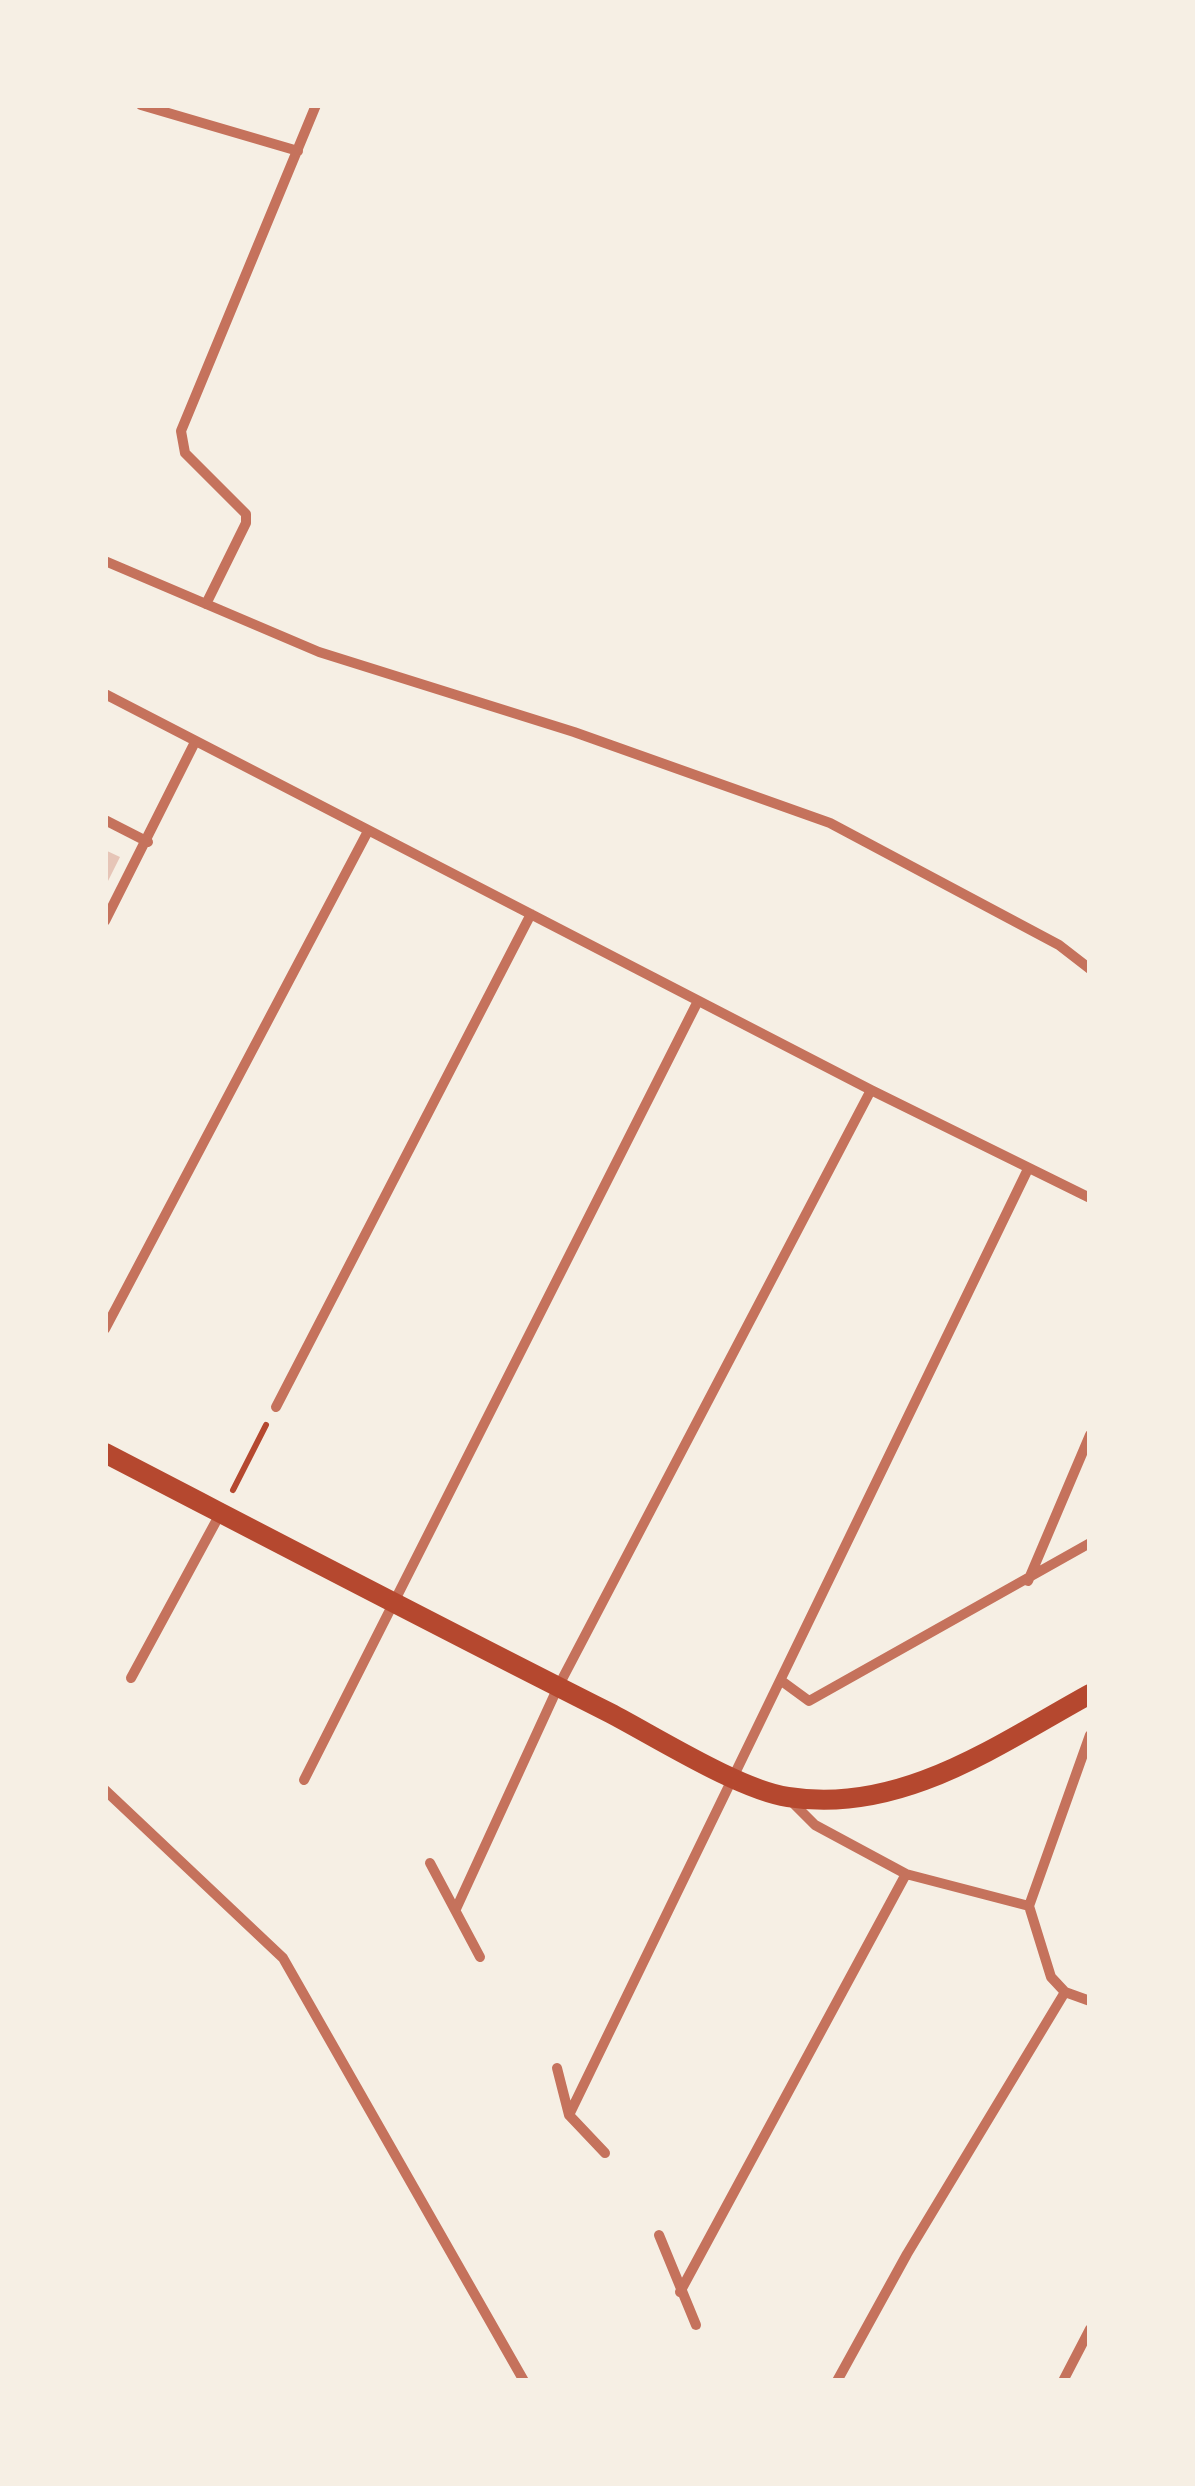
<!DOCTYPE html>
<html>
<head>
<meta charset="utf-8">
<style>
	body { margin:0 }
	#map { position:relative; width:1195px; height:2486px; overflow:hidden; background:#f6efe4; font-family:"Nunito Sans",sans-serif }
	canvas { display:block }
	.frame { position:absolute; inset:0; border:108px solid #f6efe4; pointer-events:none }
</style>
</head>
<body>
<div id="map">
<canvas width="1195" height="2486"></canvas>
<div class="frame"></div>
</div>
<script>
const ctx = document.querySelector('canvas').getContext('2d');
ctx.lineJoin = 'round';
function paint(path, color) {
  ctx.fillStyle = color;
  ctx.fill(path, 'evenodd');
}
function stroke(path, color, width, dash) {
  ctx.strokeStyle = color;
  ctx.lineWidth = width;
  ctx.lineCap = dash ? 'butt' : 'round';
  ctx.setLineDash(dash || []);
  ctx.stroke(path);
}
paint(new Path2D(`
	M105 850 120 857 105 887Z`), '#e6c5b7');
stroke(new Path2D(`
	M233 1490 266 1425`), '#b5482f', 6);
stroke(new Path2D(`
	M141 105 298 151
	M105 561 319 652 574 732 830 823 1059 945 1090 969
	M206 604 246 523V514L185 453 181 431 316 105
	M105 694 871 1090 1090 1198
	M105 820 148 842
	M105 921 194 744
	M105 1329 367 833
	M276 1407 531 914
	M1028 1581 1090 1435
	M131 1678 220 1514
	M783 1682 809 1701 1090 1543
	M1090 1735 1029 1906 1051 1977 1065 1992 1090 2001
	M304 1780 698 1001
	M105 1790 283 1958 524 2381
	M791 1801 815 1825 906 1874 1029 1906
	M430 1863 480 1957
	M456 1909 558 1687 871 1090
	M557 2068 569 2115 605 2153
	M569 2115C721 1799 877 1486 1028 1169
	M659 2235 696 2325
	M680 2292 906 1874
	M837 2381 907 2254 1065 1992
	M1063 2381 1090 2329`), '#c5725c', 10);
stroke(new Path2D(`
	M105 1453C273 1540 441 1628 610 1713 656 1737 740 1790 788 1797 901 1815 997 1745 1090 1694`), '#b5482f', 20);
</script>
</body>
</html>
